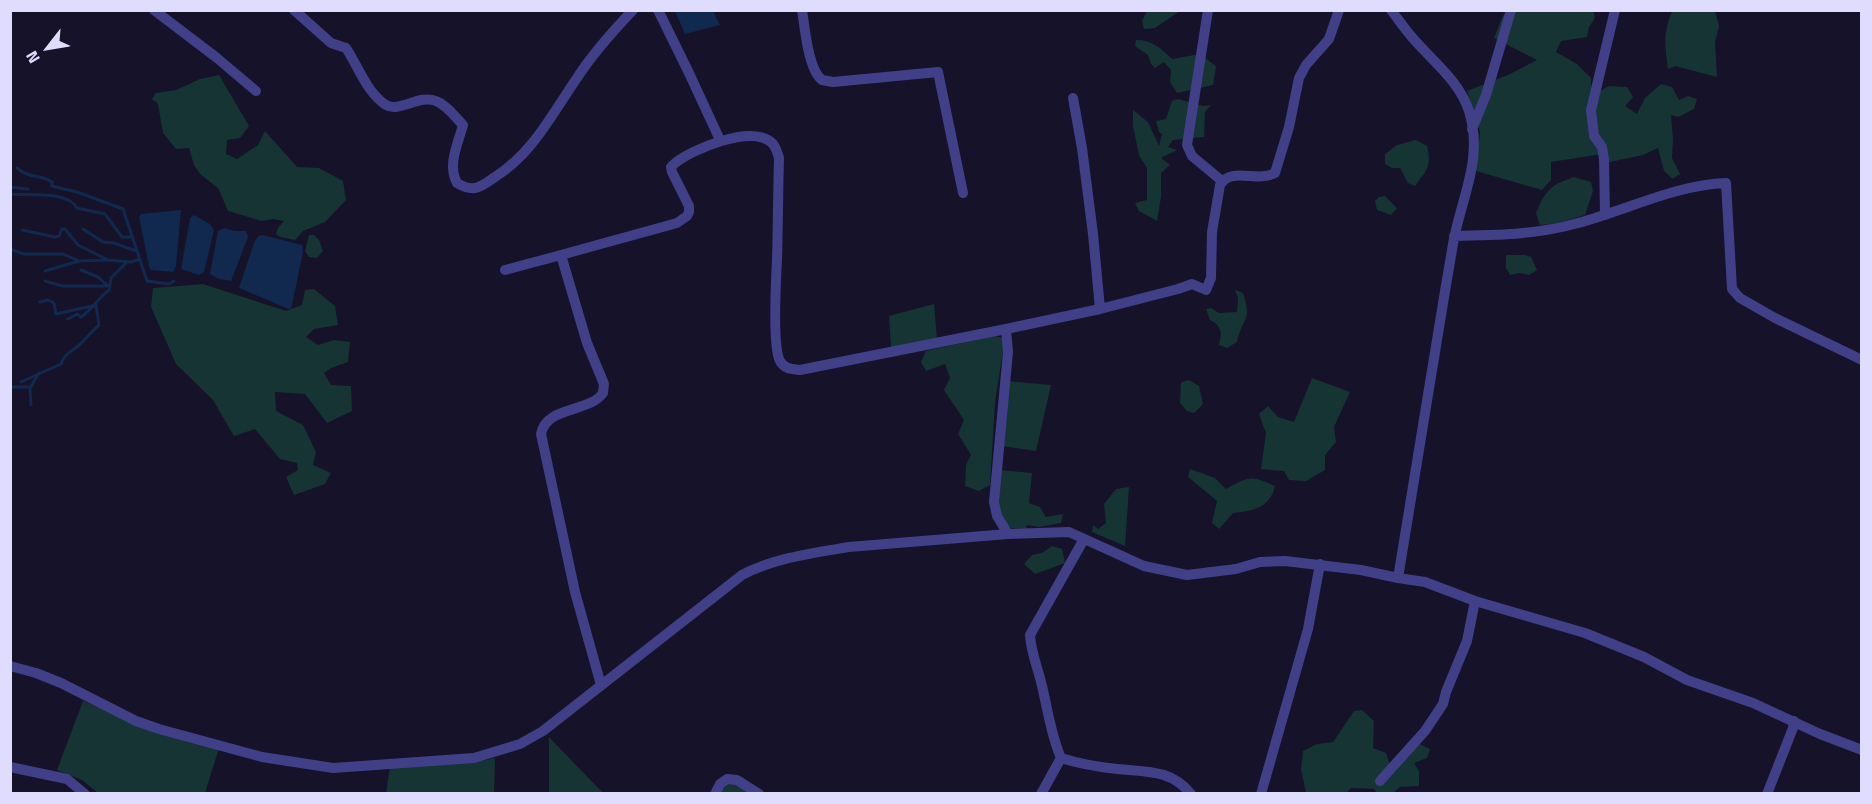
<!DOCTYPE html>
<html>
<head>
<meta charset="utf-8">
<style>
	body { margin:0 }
	#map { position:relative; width:1872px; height:804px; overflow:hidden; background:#16122a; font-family:"Titillium Web",sans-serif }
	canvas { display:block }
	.frame { position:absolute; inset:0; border:12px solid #e0dcfe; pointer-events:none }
	.north { position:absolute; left:18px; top:18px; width:60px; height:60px; -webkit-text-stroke:4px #16122a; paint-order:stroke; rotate:239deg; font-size:16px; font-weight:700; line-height:24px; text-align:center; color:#e0dcfe }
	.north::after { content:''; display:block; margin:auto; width:21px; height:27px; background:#e0dcfe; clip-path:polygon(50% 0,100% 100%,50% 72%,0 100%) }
</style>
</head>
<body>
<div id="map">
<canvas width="1872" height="804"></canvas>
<div class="frame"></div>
<div class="north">N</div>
</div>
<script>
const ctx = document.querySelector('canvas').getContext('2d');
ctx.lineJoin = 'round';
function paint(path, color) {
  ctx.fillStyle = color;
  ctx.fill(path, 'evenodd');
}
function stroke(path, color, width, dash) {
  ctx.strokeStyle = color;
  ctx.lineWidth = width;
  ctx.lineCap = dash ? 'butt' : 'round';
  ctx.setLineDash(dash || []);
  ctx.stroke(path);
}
paint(new Path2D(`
	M1593 10 1595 18 1589 27 1587 37 1561 41 1556 52 1577 64 1591 78V96L1609 86 1627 87 1633 97 1625 106 1637 114 1645 98 1661 84 1672 87 1679 100 1688 96 1697 99 1694 109 1678 117 1671 115 1673 139 1672 158 1680 174 1673 179 1664 171 1658 148 1643 155 1605 163 1602 154 1551 162V180L1542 190 1476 171 1480 132 1467 91 1508 75 1537 60 1494 38 1503 15 1508 18 1510 11Z
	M1147 11V10L1180 11 1155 28 1144 29 1142 21Z
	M1672 11H1715L1719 26 1715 42 1717 77 1675 66 1668 69C1665 46 1663 33 1672 11Z
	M1136 40C1151 39 1162 49 1172 59L1200 54 1216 66 1213 85 1177 93 1170 82 1171 70 1164 62 1155 68 1151 64 1148 55 1135 46Z
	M219 75 249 126 240 138 227 140 226 154 237 159 258 145 265 131 297 167 319 168 343 181 346 200 325 222 303 231 295 240 280 237 276 234 278 228 284 221 273 219 262 221 228 211 218 188 200 174 194 165 189 148 176 149 163 133 158 104 152 99 156 93 176 90 200 79Z
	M1178 99 1203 106 1211 105 1205 112 1204 137 1173 140 1168 147 1177 150 1161 158 1170 165 1161 173V197L1157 221 1139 211 1135 203 1147 200V168L1139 155 1133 126V110L1148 122 1159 146 1162 134 1159 132 1156 121 1166 119 1172 101Z
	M1416 140 1427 146C1432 166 1427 170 1415 186L1408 183 1400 168H1392L1385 164V154L1397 145Z
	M1574 177 1591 182 1593 191 1585 215 1558 223 1540 225 1536 213C1546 190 1550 185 1574 177Z
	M1385 196 1397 208 1391 215 1377 210 1375 201 1379 197Z
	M309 235H314L319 240 323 251 317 258 309 257 305 251Z
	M1506 255H1525L1531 257 1537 270 1529 275 1519 273 1510 275 1506 268Z
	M203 284 286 311 302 305 305 290 314 289 335 306 338 325 314 329 306 337 318 345 334 340 350 342 348 362 331 368 324 373 331 385 351 386 352 411 327 423 305 394 275 392 276 411 303 425 316 452 313 465 331 473 325 484 294 495 286 477 298 470 297 463 280 459 255 429 234 436 213 400 176 364 151 307 153 288Z
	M1235 290 1243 293C1253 322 1242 317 1237 342L1227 348 1219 345C1222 333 1222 326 1210 320L1206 309 1211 308 1219 313 1237 312 1238 298Z
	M934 304 937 339 891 348 889 316Z
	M994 336 1003 338V350L995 403 990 485 979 491 965 486 966 465 971 455 958 434 964 420 944 390 950 378 945 364 926 371 921 362 926 351Z
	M1312 378 1350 392 1334 427 1336 442 1325 455V470L1306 481 1289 480 1284 471 1261 469 1266 433 1259 414 1268 406 1278 417 1294 422Z
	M1189 380 1199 386 1203 404 1194 413 1187 411 1180 403 1181 382Z
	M1007 381 1051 385 1036 451 1002 446Z
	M1190 469 1215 478 1226 489C1249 476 1251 475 1275 486 1270 508 1253 511 1233 513L1219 529 1212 523 1217 501 1188 477Z
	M999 470 1032 473 1029 503 1040 507 1046 517 1063 514 1061 523 1039 527 1027 525 1026 529 1011 528 1004 523 998 507Z
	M1129 487 1125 546 1092 532 1093 525 1098 529 1106 523 1104 504 1116 489Z
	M1052 546 1062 549 1065 563 1035 574 1024 564 1032 555 1042 553Z
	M83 701 154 729 219 748 205 793H98L82 780 57 770Z
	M1362 710 1374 721 1373 748 1386 753 1390 765 1417 743 1430 749 1427 758 1414 763 1419 771V786L1400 787 1393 793H1377L1374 789 1351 788 1346 793H1306L1301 769 1303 751 1317 744 1333 742 1354 711Z
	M549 737 599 789 604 793H549Z
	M495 758 494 793 386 794 390 766 481 761Z
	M728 781 754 794H718Z`), '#153433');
paint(new Path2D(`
	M675 11H713L720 25 685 34Z
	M181 210 176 266 173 272 151 270 149 266 139 217 141 214Z
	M194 215 210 224 214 230 204 272 199 275 181 269 190 218Z
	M224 228 235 231H246L248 237 231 281 219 279 210 274 218 231Z
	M263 235 302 245 303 252 291 310 239 288 254 243 258 236Z`), '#11284f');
stroke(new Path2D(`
	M17 168C32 180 38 173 52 182V186L77 192 123 209 147 281 169 284 174 281
	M10 187 28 189
	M10 194C27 196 68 190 77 208L105 214 122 237H132
	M83 229 103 242 114 243 136 251
	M22 230 55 237 59 236 62 229H65L78 245 108 260 131 262 140 259
	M10 249 24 254H63L79 261
	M81 270 98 277 107 285
	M45 271 79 261 107 260
	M45 281 62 286H108
	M68 319 77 314 81 317C93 309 98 298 109 290L111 278 126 263
	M21 382 61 364C65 353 70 353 78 346 85 340 91 332 99 325L96 305 56 314 54 303 48 300 40 302
	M10 387H30
	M31 405 30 388 39 373`), '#11284f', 3);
stroke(new Path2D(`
	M154 10 217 58 256 91
	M294 10 331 43 346 48C358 66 367 93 386 105 399 113 419 94 436 101 447 105 455 117 463 125 458 144 447 165 457 183 462 186 469 189 475 188 482 187 489 181 495 177 533 153 552 114 577 78 593 53 613 31 633 10
	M658 10 689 73 720 140
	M802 10C805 28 808 69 822 80L833 82 938 72 963 193
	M1208 10 1187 145 1192 156 1222 181
	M1073 98 1082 148 1093 234 1100 309
	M1472 129 1486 95 1511 10
	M1605 215 1604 159 1602 147 1594 136 1591 110 1615 10
	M1454 236C1497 235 1536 235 1578 223 1627 210 1675 185 1726 183L1732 289 1740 298 1775 318 1862 360
	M505 270 561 255
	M1006 329 1008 352 994 502 997 516 1008 534
	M1398 578 1425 582 1475 601 1585 633 1644 657 1687 680 1753 703 1820 734 1862 750
	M10 666 36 673 61 683 136 721 159 729 262 757 333 768 474 758 520 744 543 731 742 575C774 558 813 553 849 547L1008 534 1069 532 1144 566 1187 575 1236 569 1260 562 1285 561 1361 570 1398 578C1416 466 1434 355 1453 244 1461 198 1484 159 1469 111 1459 80 1431 60 1411 36 1404 28 1398 19 1391 10
	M601 685 575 592 541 434C546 406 589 413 603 393L604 384 587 343 561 255 677 223 687 216 689 212V206L672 172 671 167 674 164C692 149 750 125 771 142 776 146 777 152 779 158 778 192 778 226 777 260 776 280 772 346 780 361 784 369 792 369 800 370L1006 329 1100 309 1178 289 1192 284 1206 290 1211 278 1212 232 1220 185C1231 166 1257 183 1275 173L1289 127 1299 78 1306 65 1329 39 1339 10
	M1061 758C1080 764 1098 767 1117 769 1146 772 1171 769 1191 794
	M10 767 67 779 85 794
	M1380 781 1425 731 1443 704 1446 692 1467 641 1475 601
	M715 794 720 784 727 779 737 780 759 794
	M1041 794 1061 758C1051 735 1048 711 1042 686 1038 668 1031 653 1030 635L1084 539
	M1261 794 1308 629 1320 564
	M1767 794 1793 728 1794 721`), '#413f87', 10);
</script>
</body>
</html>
